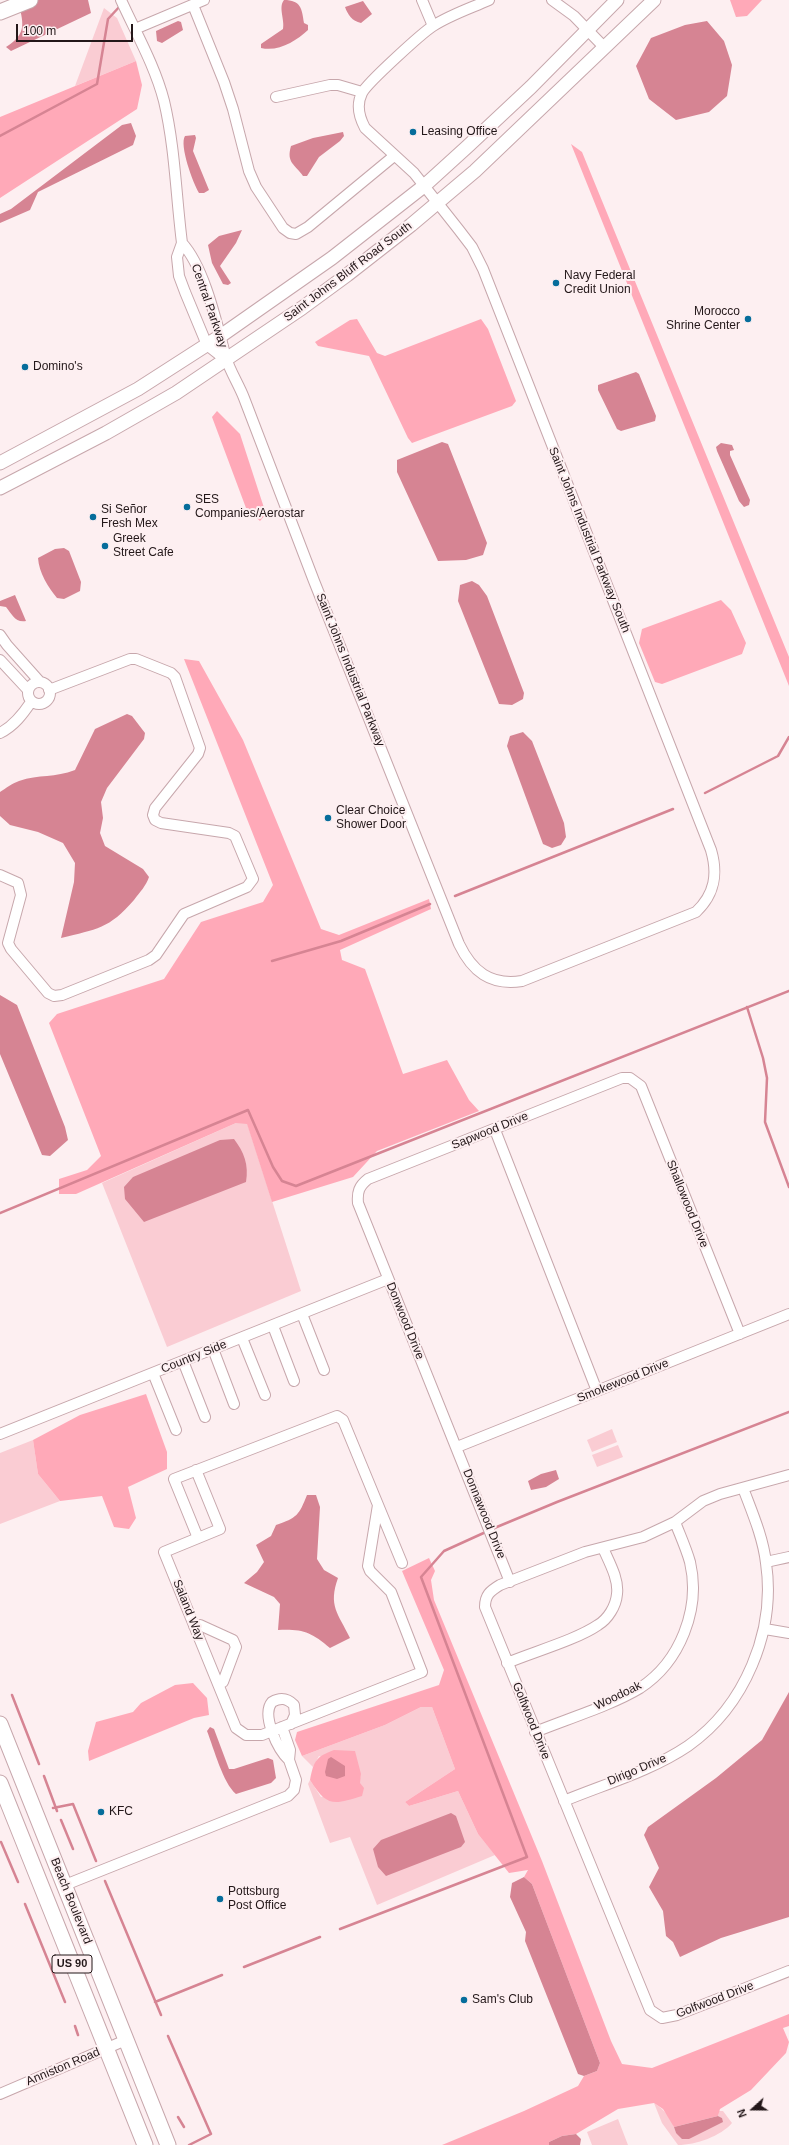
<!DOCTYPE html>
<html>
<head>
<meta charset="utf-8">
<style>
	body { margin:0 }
	#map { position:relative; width:789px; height:2145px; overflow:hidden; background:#fdeff1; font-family:Helvetica,sans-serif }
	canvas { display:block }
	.north { position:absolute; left:733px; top:2089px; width:40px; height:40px; -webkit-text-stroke:3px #fdeff1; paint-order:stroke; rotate:249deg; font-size:11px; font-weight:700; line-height:16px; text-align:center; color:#231719 }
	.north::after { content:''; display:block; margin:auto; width:14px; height:18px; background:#231719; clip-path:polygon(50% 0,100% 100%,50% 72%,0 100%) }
	.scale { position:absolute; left:16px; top:24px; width:117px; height:18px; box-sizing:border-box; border:2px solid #231719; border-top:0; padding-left:5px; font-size:12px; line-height:14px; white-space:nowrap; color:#231719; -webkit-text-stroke:3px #fdeff1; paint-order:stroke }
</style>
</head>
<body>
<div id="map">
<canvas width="789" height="2145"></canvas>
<div class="north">N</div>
<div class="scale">100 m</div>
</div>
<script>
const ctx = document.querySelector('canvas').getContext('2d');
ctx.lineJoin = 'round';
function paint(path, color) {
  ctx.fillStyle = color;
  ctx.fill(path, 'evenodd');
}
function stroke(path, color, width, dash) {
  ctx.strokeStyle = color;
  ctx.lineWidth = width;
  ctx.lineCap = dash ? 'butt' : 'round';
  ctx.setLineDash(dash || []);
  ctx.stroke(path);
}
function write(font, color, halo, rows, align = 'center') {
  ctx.font = font + ' Helvetica,sans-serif';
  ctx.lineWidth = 4;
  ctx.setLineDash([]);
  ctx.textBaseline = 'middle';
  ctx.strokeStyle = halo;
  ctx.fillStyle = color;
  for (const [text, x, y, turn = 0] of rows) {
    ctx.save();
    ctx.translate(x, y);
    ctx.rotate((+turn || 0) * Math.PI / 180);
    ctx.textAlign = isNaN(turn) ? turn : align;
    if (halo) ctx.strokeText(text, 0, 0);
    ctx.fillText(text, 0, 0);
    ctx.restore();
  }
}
paint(new Path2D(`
	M104 8 117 18 136 61 75 86Z
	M236 1123H247L301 1291 167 1347 102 1183Z
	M612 1429 617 1442 592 1452 587 1440Z
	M33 1440 38 1474 60 1501 0 1524V1453Z
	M618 1445 623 1457 597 1467 592 1455Z
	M421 1707H432L455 1769 405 1802 409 1806 458 1791 478 1834 495 1855 377 1905 350 1837 330 1843 308 1784 310 1780 321 1797 359 1783 361 1774 319 1756 313 1767 302 1756 385 1725Z
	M654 2103C665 2110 673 2120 676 2133L722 2118 718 2116 719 2111H723L732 2123C721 2136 696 2145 678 2145L662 2123Z
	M618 2119 628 2145H592L587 2132Z`), '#faccd3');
paint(new Path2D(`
	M730 0H762L747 16 736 17Z
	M136 61 142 85 137 109 0 198V117Z
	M571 144 582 152 789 657V686Z
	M357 319 377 353 385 356 481 319 488 329 516 401 512 406 412 443 408 438 369 356 318 346 315 342 350 320Z
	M217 411 240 434 266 514 260 521 246 508 212 417Z
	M721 600 731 610 746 643 742 654 662 684 655 682 639 643 642 629Z
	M184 659 199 661 243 740 321 929 339 935 429 899 431 909 340 950 342 960 365 969 403 1074 447 1060 469 1100 479 1111 377 1151 353 1177 272 1202 247 1124 236 1123 76 1194H59V1179L87 1170 101 1156 49 1023 57 1014 164 979 201 922 263 902 273 885Z
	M146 1394 167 1452V1469L128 1487 136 1518 129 1529 114 1527 102 1496 60 1501 38 1474 33 1440 80 1415Z
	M429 1558 435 1571 431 1580 434 1600 542 1861 611 2041 622 2064 652 2068 789 2014V2026L783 2028 789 2042 786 2053 751 2090 720 2109 718 2116 674 2127 663 2109 654 2103 618 2109 576 2134 562 2136 549 2142V2145H442L524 2111 578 2086 584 2076 597 2071 600 2063 532 1884 524 1877 528 1870 509 1873 478 1834 458 1791 409 1806 405 1802 455 1769 432 1707H421L385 1725 302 1756 295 1740 297 1732 439 1685 444 1670 402 1571Z
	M193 1683 207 1698 209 1715 194 1718 89 1761 88 1751 96 1722 133 1712 141 1703 175 1685Z
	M334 1750 355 1751 361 1774 360 1783 364 1788 362 1796C333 1805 327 1807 310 1780 314 1760 316 1757 334 1750Z`), '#ffa9b8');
paint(new Path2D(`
	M18 0H88L91 13 11 51 6 47C28 33 23 23 18 0Z
	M284 0C301 0 302 9 304 23L308 25V30C296 41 279 52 261 48V44L283 29C285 20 278 7 284 0Z
	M363 1 372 14 361 23C352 21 348 15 345 7Z
	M178 21 181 22 183 30 162 43 157 41 156 31Z
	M707 21 724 41 732 65 727 96 709 112 676 120 649 99 636 66 651 38 685 25Z
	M131 123 136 136 133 145 38 192 30 210 0 223V214L11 209 122 125Z
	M343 132 344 136 340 141 319 157 307 176H303C295 164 286 163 291 146L313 138Z
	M195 135 196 138 193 151 209 190 204 193H199C193 183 179 145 185 136Z
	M242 230 236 243 220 266 231 283 228 285 223 284 212 263 208 245 219 236Z
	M636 372 639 374 656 416 655 421 621 431 617 429 598 390V385Z
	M442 442 448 444 487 543 483 555 466 560 438 561 397 472V460Z
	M721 443 732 445 734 450 730 451V455L750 500 749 505 744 507 739 501 717 451 716 447Z
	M64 548 69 551 81 582 80 591 64 599 57 598C48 587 39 573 38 558L55 549Z
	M472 581 479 585 487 596 524 693 523 699 512 705 499 704 458 601 460 585Z
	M15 595 26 621C15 623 12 614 6 607L0 606V601Z
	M127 714 132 716 145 733 144 739 107 788 101 802 103 818 100 833 105 846 143 869 149 877C146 886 140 892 134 900 109 929 97 929 61 938L74 882 75 863 63 843 38 832 10 825 0 816V792C6 788 13 783 19 781 39 774 55 778 75 770L95 729Z
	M523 732 532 741 564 823 566 837 561 845 552 848 543 844 507 746 510 736Z
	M0 995 17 1005 65 1127 68 1140 50 1156 42 1155 0 1054Z
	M234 1139C244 1152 249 1165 246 1182L144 1222 125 1199 124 1187 133 1177 220 1140Z
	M556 1470 559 1479 546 1487 531 1490 528 1481 541 1474Z
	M307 1495H316L320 1507 317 1559 324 1570 338 1578C328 1606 338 1613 350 1638L330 1648C311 1632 303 1629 278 1630L280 1604 274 1597 244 1583 257 1572 264 1562 256 1545 271 1536 276 1525C297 1518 299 1515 307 1495Z
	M789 1692V1917L721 1938 680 1957 673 1942 666 1936 663 1911 649 1887 659 1868 644 1835 648 1827 716 1778 762 1740Z
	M210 1727 214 1729 229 1769H234L268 1758 273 1760 276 1778 271 1783 236 1794C223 1783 214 1749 207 1731Z
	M331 1757 345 1766V1776L337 1779 326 1776 325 1772 328 1759Z
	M451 1813 456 1816 465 1842 461 1847 386 1876 378 1867 373 1849 381 1840Z
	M524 1877 532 1884 600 2063 597 2071 584 2076 578 2074 525 1941 526 1932 510 1897 512 1883Z
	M718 2116 722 2118 723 2122 689 2139H682L676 2133 674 2127Z
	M576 2134 581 2139 580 2145H549V2142L562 2136Z`), '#d68493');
stroke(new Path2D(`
	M0 136 97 84 108 19 121 5
	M705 793 778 756 789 737
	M455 896 673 809
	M272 961 341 941 430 904
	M747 1007 763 1058 767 1078 765 1122 789 1187
	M0 1213 248 1110 273 1167 282 1181 296 1186 789 991
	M492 1529 557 1502 789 1412
	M12 1695 39 1764
	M44 1776 57 1811
	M53 1808 73 1804 96 1861
	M61 1820 73 1849
	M1 1842 18 1882
	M105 1881 161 2015
	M25 1904 65 2002
	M340 1929 527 1857 421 1577 444 1551 488 1531
	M244 1967 320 1937
	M155 2002 222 1975
	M75 2026 78 2035
	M168 2036 211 2134 189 2145
	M178 2117 184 2127`), '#d68493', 2.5);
const minor = new Path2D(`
	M121 0C136 33 155 66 164 101 175 147 176 196 182 243L177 257 179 276 185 292 207 345 226 360
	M422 0 433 26
	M552 0 574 16 604 47
	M193 5 224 82 233 109 249 171 256 187 283 228 290 233 296 234 308 227 394 156
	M135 29 204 0
	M276 97 330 85H338L362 92
	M182 243C205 268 217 325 226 358 230 371 239 385 244 398L314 581 459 944C472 971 490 986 522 981L696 912C715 894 718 874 711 850L483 269 472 247 459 230 414 173 365 128C359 117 356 105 362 93 367 83 422 33 433 26 450 15 471 8 489 0
	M0 635 7 645 40 682
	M0 660 28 690
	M28 693a11 11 0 1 1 22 0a11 11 0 1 1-22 0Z
	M0 733C14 726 23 714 31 702
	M0 875 18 883 21 895 8 943 11 949 48 993 54 996 62 995 149 960 156 955 184 914 247 887 253 879 235 836 229 833 161 823 155 820 153 815 155 808 198 754 200 748 175 677 171 673 136 659H130L49 690
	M495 1130 597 1391
	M302 1314 324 1370
	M273 1326 294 1381
	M242 1338 265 1395
	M213 1349 234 1404
	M183 1361 205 1417
	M153 1373 176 1430
	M0 1434 388 1279
	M457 1447 789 1314
	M196 1470 220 1529 164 1552 236 1728 246 1735H262L422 1672 391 1592 370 1571 368 1566 378 1505
	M789 1475 720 1494 703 1501 675 1522 643 1537 585 1552 500 1585C490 1591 485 1595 485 1607L650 2010 662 2018 677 2015 789 1971
	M198 1538 174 1479 337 1416 343 1420 402 1563
	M766 1562 789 1557
	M510 1582 358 1203C357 1192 359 1186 368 1179L622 1078H630L641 1086 740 1334
	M194 1626 200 1625 233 1640 236 1647 223 1682 218 1684
	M765 1629 789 1633
	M507 1663C533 1652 576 1640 598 1625 608 1619 616 1606 617 1594 619 1579 609 1562 603 1548
	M535 1732C567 1719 612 1705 640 1688 680 1662 701 1609 690 1562 686 1548 680 1535 675 1522
	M289 1760C278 1750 261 1715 272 1702 281 1697 287 1698 294 1705L295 1715 291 1724
	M564 1801C605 1784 651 1771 688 1746 745 1706 776 1631 766 1563 763 1537 752 1512 743 1488
	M65 1885 288 1796 294 1790 296 1780 289 1760 290 1750 282 1727
	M0 2094 126 2040`);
const major = new Path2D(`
	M0 463 138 389 222 335 332 258 424 186 468 146 531 87 617 0
	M0 488 106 433 176 393 302 308 347 275 411 225 475 171 654 0`);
const highway = new Path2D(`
	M0 12 30 0
	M0 1724 168 2145
	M0 1783 145 2145`);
stroke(minor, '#c7a7ac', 12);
stroke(major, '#c7a7ac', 15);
stroke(highway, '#c7a7ac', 17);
stroke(minor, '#fff', 10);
stroke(major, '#fff', 13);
stroke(highway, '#fff', 15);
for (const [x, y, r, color] of [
	[413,132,4,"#066d9b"],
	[556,283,4,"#066d9b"],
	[748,319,4,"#066d9b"],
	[25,367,4,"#066d9b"],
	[187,507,4,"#066d9b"],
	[93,517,4,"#066d9b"],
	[105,546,4,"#066d9b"],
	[328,818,4,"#066d9b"],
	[101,1812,4,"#066d9b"],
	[220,1899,4,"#066d9b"],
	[464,2000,4,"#066d9b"]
]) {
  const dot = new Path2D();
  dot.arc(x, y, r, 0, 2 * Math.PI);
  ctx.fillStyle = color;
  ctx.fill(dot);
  stroke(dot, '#fdeff1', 1.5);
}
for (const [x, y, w] of [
	[72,1964,40]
]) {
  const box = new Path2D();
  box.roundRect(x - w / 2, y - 9, w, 18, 3);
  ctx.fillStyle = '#fdeff1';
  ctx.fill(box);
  stroke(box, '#231719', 1);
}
write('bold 11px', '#231719', null, [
	["US 90",72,1964]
]);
write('12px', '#231719', '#fdeff1', [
	["Leasing Office",421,132],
	["Navy Federal",564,276],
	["Credit Union",564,290],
	["Morocco",740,312,"right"],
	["Shrine Center",740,326,"right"],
	["Domino's",33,367],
	["SES",195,500],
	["Companies/Aerostar",195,514],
	["Si Señor",101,510],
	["Fresh Mex",101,524],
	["Greek",113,539],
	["Street Cafe",113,553],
	["Clear Choice",336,811],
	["Shower Door",336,825],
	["KFC",109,1812],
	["Pottsburg",228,1892],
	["Post Office",228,1906],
	["Sam's Club",472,2000]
], 'left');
write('12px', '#231719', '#fdeff1', [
	["Saint Johns Bluff Road South",348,272,-37],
	["Central Parkway",209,306,71],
	["Saint Johns Industrial Parkway South",589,540,68],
	["Saint Johns Industrial Parkway",350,670,68],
	["Sapwood Drive",490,1131,-22],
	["Shallowood Drive",687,1204,68],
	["Donwood Drive",405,1321,68],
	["Country Side",194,1357,-22],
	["Smokewood Drive",623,1381,-22],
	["Donnawood Drive",484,1514,68],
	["Saland Way",188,1610,68],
	["Woodoak",618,1696,-26],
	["Golfwood Drive",531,1721,68],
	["Dirigo Drive",637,1770,-23],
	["Beach Boulevard",71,1901,68],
	["Golfwood Drive",715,2000,-21],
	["Anniston Road",63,2067,-23]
]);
</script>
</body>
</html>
